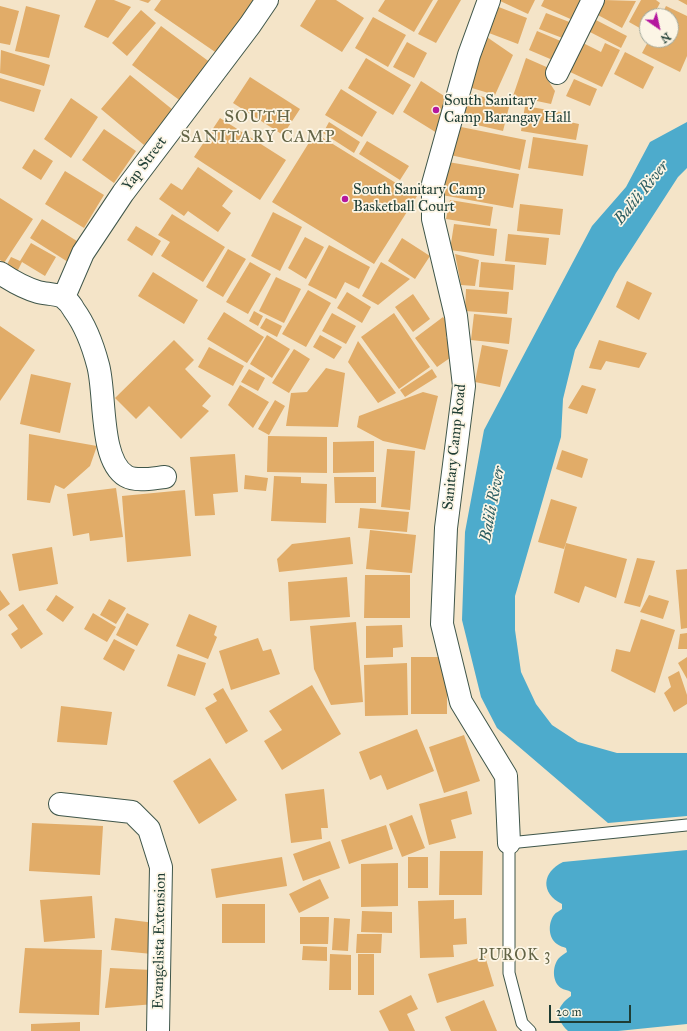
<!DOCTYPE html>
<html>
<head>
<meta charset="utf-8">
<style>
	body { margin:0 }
	#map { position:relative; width:687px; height:1031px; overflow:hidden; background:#f4e4c8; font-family:"IM FELL Great Primer",serif }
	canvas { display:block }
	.north { position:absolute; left:639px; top:8px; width:40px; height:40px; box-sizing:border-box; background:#fcf5e5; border:1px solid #a4ab9e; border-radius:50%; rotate:146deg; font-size:11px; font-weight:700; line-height:16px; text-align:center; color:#1f3d34 }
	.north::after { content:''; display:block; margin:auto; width:14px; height:18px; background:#b5179e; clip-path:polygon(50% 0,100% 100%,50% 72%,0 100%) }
	.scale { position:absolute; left:549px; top:1005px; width:82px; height:18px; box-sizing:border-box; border:2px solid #1f3d34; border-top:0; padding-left:5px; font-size:12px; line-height:14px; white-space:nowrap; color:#1f3d34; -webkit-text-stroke:3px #fcf5e5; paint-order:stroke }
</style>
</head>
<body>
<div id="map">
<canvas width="687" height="1031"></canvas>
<div class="north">N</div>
<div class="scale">20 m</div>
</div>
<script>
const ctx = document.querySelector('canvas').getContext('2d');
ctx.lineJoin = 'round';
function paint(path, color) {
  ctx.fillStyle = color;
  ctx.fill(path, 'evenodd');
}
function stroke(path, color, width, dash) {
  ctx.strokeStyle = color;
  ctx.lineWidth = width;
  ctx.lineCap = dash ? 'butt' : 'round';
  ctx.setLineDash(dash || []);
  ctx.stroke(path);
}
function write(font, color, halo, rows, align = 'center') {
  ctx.font = font + ' "IM FELL Great Primer",serif';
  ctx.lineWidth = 3.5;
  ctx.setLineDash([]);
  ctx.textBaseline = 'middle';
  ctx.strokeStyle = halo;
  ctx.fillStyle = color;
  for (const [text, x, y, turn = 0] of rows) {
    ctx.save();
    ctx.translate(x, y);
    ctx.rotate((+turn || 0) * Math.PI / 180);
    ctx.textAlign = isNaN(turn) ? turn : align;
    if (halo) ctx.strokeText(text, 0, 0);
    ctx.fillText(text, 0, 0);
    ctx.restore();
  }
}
paint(new Path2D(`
	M687 122V168L678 177 616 273 575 350 563 399 561 437 515 596V630L521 672 536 704 552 725 578 742 617 753H687V816L608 823 497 728 481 697 462 620 465 532 484 430 592 226 626 187 650 142Z
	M687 850V1024L618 1031H568C554 1017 556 1007 571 996V992C568 990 564 990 561 988 552 982 552 966 559 958 561 956 564 954 567 952L566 948C564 947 559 946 557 944 548 938 548 923 554 915 556 912 560 911 562 909V904C540 893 542 872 563 862Z`), '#4dabcc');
paint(new Path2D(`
	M96 0H114L131 7 108 38 84 27Z
	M139 0H151L148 3Z
	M161 0H253L257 3 221 56 154 10Z
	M316 0H336L364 18 342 52 300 26Z
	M385 0H433L414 32 378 11Z
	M438 0H461L436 43 418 34Z
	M498 0H535L528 14Z
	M544 0H585L575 21 541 6Z
	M604 0 636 1 622 28 596 14Z
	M641 0H656L660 3 653 16H647V27L645 31 629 22Z
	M678 0H687V5Z
	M491 4 527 18 518 44 481 30Z
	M0 6 19 11 10 45 0 43Z
	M26 6 60 15 49 58 15 51Z
	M666 6 687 16V56L680 72 642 53 649 40H671V16H661Z
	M141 10 156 23 127 56 112 43Z
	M546 13 572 23 565 39 539 29Z
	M373 17 406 35 388 67 355 48Z
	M594 19 627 36 621 48 588 31Z
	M161 26 211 63 182 102 132 65Z
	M537 31 563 42 555 61 529 50Z
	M481 33 513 55 495 95 462 85Z
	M407 42 427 53 414 78 393 67Z
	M581 42 601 52 605 43 620 50 602 87 568 71Z
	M1 50 50 65 44 86 0 73Z
	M625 52 654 67 643 89 614 74Z
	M366 58 411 85 393 115 348 88Z
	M526 58 551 69 547 79 555 91 551 104 513 96Z
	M130 75 173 110 144 145 101 109Z
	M250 77 300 109 283 135 233 103Z
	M0 78 41 90 34 112 0 101Z
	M574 79 597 89 590 106 566 96Z
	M421 81 455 103 437 133 403 112Z
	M341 89 377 112 362 137 325 115Z
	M462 92 510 103 503 131 455 120Z
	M71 98 98 117 71 158 44 139Z
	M525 106 566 113 565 121 579 124 576 140 521 131Z
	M220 118 286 160 260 200 194 157Z
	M329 122 360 142 354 153 323 133Z
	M456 126 526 140 520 170 450 155Z
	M104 129 136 151 114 183 82 160Z
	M315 133 417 196 374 264 272 202Z
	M533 137 588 145 583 176 528 168Z
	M367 141 409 166 400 180 359 154Z
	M34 149 53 161 41 180 22 168Z
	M448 162 519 174 513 208 442 195Z
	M198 167 233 191 222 206 231 213 218 232 188 211 184 216 159 199 171 183 182 190Z
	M65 171 104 195 84 228 45 204Z
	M0 198 33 219 4 263 0 260Z
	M450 200 493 207 490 226 446 219Z
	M520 204 563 209 560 235 517 231Z
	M273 212 302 227 280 271 251 256Z
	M172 214 225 247 203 282 161 256 170 242 158 235Z
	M42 219 80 243 68 262 30 238Z
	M454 224 497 229 494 256 450 250Z
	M136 226 161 241 152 256 127 240Z
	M508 234 549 238 546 265 505 261Z
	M305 237 324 247 306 279 288 268Z
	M402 238 430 256 415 279 388 261Z
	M31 243 56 257 45 276 22 262 13 280 2 274 11 257 20 261Z
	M329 245 370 267 359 289 345 282 336 299 308 285Z
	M228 249 246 259 223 297 206 287Z
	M455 254 479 260 475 286 461 285Z
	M250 262 271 274 248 314 226 302Z
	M381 262 410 279 378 305 362 296Z
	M481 262 515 265 513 290 479 287Z
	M153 272 198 300 184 324 138 296Z
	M276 277 301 289 284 323 259 311Z
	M627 281 652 293 639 320 616 307Z
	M466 289 509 292 507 314 465 311Z
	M308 290 331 303 306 347 282 334Z
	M347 292 371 307 362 323 337 308Z
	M413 294 430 319 413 332 395 307Z
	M254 311 263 316 258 326 249 321Z
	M224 312 264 337 247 363 207 339Z
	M332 313 356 326 346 344 322 331Z
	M394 313 430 367 399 389 361 337Z
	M474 314 512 318 509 344 471 340Z
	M443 317 454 331 446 337 457 353 437 367 415 338Z
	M266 318 282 326 277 337 260 328Z
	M0 326 35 350 0 401Z
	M267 335 290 349 272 378 250 364Z
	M320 335 342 347 334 359 313 347Z
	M174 340 194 360 185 369 211 396 202 406 209 411 181 439 149 406 136 419 115 398Z
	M599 340 647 353 639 368 606 361 601 370 589 368Z
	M358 341 396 393 378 403 348 362Z
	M482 345 508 350 500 387 475 382Z
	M209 347 244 366 233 386 198 367Z
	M294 349 310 359 289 393 272 383Z
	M326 368 345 373 338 427 286 426 291 393 307 392Z
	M249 369 265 378 258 391 241 382Z
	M432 369 437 377 405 397 400 390Z
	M31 374 71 383 60 433 20 424Z
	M240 385 269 402 253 428 228 405Z
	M582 385 596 389 587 414 568 408Z
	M423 392 438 396 425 450 383 441 357 427 359 416Z
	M275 400 285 406 269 435 258 429Z
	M29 434 97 446 90 466 64 489 55 485 50 503 27 500Z
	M268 436 327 437V473L267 472Z
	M374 441V472L333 473V442Z
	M387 449 415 451 410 510 381 507Z
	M562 450 588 459 582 478 556 469Z
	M235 454 238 492 213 494 215 515 195 516 190 457Z
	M245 475 268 478 266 491 244 489Z
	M274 476 301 477V483L327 484 326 523 271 521Z
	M334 477H376V503H335Z
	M116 488 123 537 90 541 89 533 73 536 67 494Z
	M185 490 191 556 127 562 122 496Z
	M551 499 577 507 564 549 538 542Z
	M360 508 409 512 407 532 358 528Z
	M370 530 416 535 412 573 366 569Z
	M350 537 353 564 279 572 277 559 292 544Z
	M566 543 627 559 616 598 585 586 579 603 554 593Z
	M52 547 58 584 19 591 12 554Z
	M637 558 655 561 640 607 624 603Z
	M687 569V628L681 629 676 570Z
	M365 575H410V618H364Z
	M347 577 350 617 290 621 288 582Z
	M0 590 10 604 0 611Z
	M56 595 74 607 63 622 46 610Z
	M649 595 669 601 663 619 640 612Z
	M109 599 126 608 116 624 100 615Z
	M23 604 43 634 21 649 11 634 18 629 8 615Z
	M93 613 116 627 107 642 84 629Z
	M127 613 149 624 137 646 116 635Z
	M189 614 217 626 214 635 217 637 208 659 176 646Z
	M641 619 675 630 655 693 611 671 616 649 630 652Z
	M356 622 363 702 331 705 314 669 310 626Z
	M402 625 403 647 393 648V657L366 658V626Z
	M687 633V649H678L680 634Z
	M258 638 263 651 271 649 280 674 231 690 219 651Z
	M114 639 135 650 124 671 103 659Z
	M178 654 206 663 195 696 167 686Z
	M411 657H447V714H411Z
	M687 657V679L678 663Z
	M407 663 408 715 365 716 364 665Z
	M679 671 687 695V704L674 712 664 693 671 687 668 677Z
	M312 685 341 734 282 770 264 741 282 730 269 711Z
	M223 688 248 731 226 744 205 708 217 701 213 694Z
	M61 706 112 712 107 745 57 742Z
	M417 729 434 771 387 790 381 775 370 780 359 752Z
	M464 735 480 781 444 793 429 747Z
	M210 758 237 800 199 824 173 781Z
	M324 789 328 828H321L322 839 291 843 285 794Z
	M467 791 472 814 451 820 456 838 429 845 419 804Z
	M412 815 425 848 402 857 389 824Z
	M32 823 103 826 100 875 29 871Z
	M386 825 393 849 349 864 341 840Z
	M330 841 340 868 303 881 293 854Z
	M440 851H483L482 895H439Z
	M282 857 287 886 216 898 211 869Z
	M408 857H428V888H408Z
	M398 863V906L361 907V864Z
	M320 879 329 898 299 913 289 894Z
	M92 896 95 938 44 942 40 900Z
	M454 900V919L466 918 467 944 453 945 454 957 420 958 418 901Z
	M222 904H265V943H222Z
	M362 911 392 912V933L361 932Z
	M300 917H329L328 944H300Z
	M115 918 155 923 152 954 111 950Z
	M334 918 350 919 348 951 332 950Z
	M357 934H382L381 953H356Z
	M303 946 327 947V961L302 960Z
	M25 948 102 950 99 1015 19 1013Z
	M330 954 351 955V990H329Z
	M358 954H374V995H358Z
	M485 956 494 986 437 1003 428 974Z
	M110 968 152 970 155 1004 105 1008Z
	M411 995 418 1009 407 1014 415 1031H389L379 1011Z
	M484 1000 497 1031H451L445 1017Z
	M80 1022V1031H31V1024Z`), '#e1ac68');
const service = new Path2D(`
	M530 1031 522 1023 509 973V843L687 825`);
const minor = new Path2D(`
	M489 0 469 55 433 184V219L456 316 464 386 446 528 442 624 461 702 506 776 509 843
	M557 73 593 0
	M0 273C12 281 24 288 38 292 45 294 59 294 64 298 68 301 72 306 74 310 85 325 93 346 98 365 106 393 99 460 126 476 136 482 154 478 165 477
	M64 297 83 253 123 193 250 25 267 0
	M60 804 132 812 149 829 161 867 158 1031`);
stroke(service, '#3f564a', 13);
stroke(minor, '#3f564a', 24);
stroke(service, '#fff', 11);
stroke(minor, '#fff', 22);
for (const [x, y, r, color] of [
	[436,110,4,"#b5179e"],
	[345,199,4,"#b5179e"]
]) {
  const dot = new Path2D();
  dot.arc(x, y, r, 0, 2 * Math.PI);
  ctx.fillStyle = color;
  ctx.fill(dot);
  stroke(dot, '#fcf5e5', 1.5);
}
write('15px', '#1f3d34', '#fcf5e5', [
	["South Sanitary",444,101],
	["Camp Barangay Hall",444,118],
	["South Sanitary Camp",353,190],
	["Basketball Court",353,207]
], 'left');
write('15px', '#1f3d34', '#fcf5e5', [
	["Yap Street",145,164,-53],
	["Sanitary Camp Road",455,447,-84],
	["Evangelista Extension",160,941,-89]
]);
write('italic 16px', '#2d5e62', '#fcf5e5', [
	["Balili River",642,193,-51],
	["Balili River",493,504,-79]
]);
ctx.letterSpacing = '1px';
write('16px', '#636446', '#fcf5e5', [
	["PUROK 3",515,956]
]);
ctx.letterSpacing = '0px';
ctx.letterSpacing = '1px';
write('17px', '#636446', '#fcf5e5', [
	["SOUTH",258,118],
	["SANITARY CAMP",258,138]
]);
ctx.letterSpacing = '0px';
</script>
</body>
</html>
